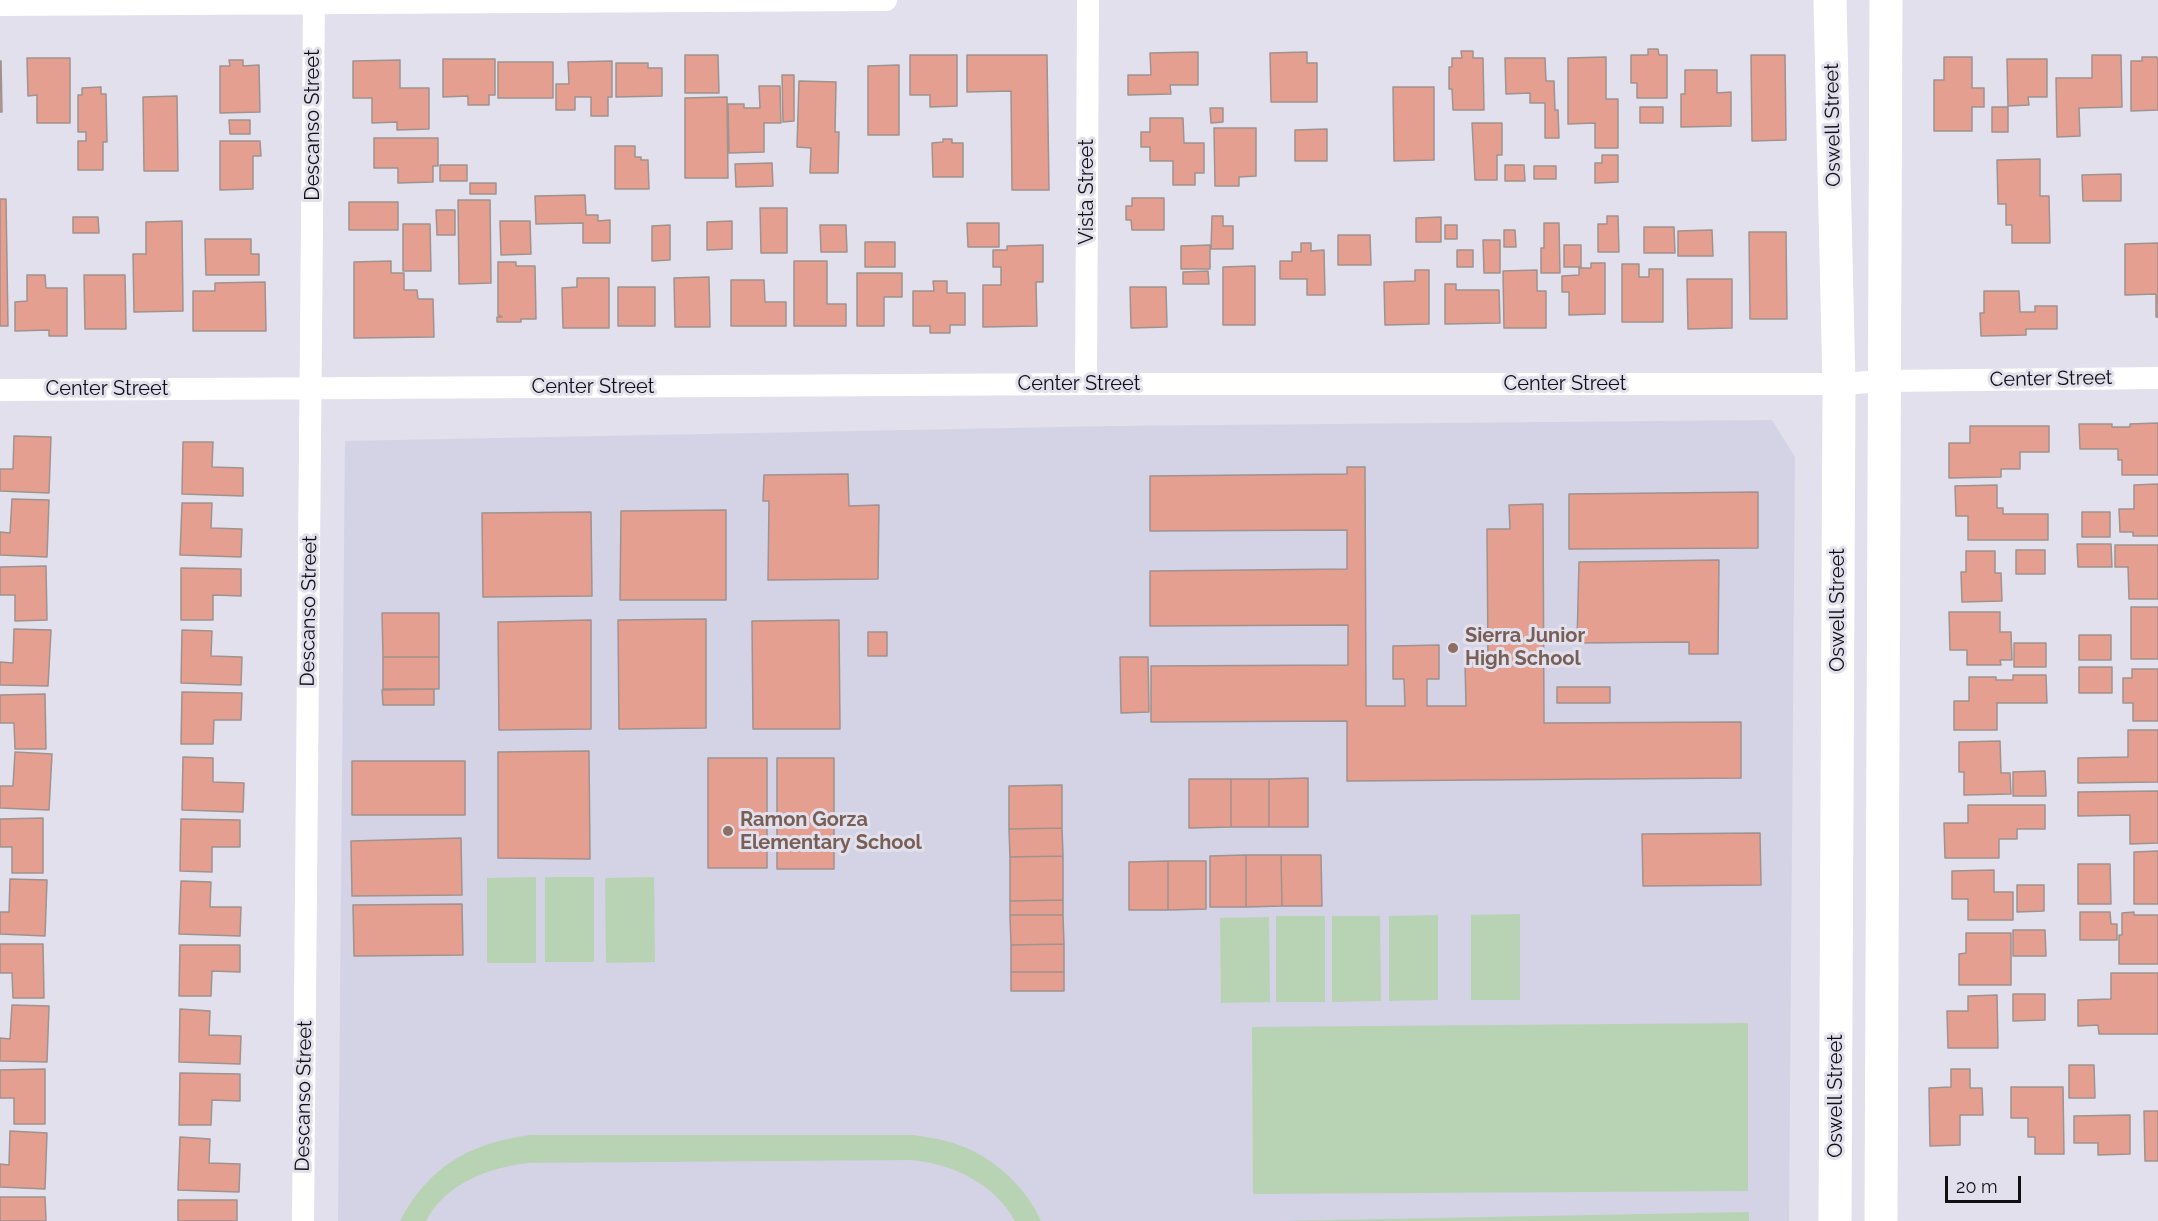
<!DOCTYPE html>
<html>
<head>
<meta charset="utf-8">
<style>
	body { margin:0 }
	#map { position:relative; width:2158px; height:1221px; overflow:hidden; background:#e1e0ec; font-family:Raleway,sans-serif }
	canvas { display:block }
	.scale { position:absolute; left:1945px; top:1176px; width:76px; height:27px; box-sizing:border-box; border:3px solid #100f13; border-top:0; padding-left:8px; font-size:18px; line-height:21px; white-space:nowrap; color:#100f13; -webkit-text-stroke:4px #e1e0ec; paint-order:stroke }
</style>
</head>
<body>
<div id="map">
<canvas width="2158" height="1221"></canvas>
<div class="scale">20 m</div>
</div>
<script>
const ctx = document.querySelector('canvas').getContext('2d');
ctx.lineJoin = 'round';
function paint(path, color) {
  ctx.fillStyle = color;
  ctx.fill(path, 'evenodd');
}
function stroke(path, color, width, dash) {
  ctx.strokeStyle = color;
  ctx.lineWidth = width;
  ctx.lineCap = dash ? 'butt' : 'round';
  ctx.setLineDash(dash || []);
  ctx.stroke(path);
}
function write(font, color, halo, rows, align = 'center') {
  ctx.font = font + ' Raleway,sans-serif';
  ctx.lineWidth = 6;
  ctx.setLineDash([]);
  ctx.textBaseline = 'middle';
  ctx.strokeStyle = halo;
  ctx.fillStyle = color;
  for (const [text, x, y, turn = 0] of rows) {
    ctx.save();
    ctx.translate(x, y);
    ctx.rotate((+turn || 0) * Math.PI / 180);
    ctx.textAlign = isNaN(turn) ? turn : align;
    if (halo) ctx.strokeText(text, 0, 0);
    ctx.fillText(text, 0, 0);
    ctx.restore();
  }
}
paint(new Path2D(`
	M1772 420 1795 457 1789 1221H338L345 441 1113 426Z`), '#d4d2e5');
paint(new Path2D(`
	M536 877V963H487V878Z
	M545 877H594V962H545Z
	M654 877 655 962 606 963 605 878Z
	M1520 914V1000H1471V915Z
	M1438 915V1000L1389 1001V916Z
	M1276 916H1325V1002H1276Z
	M1332 916H1380L1381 1001 1332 1002Z
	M1269 917 1270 1002 1221 1003 1220 918Z
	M1748 1023V1191L1253 1194 1252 1027Z
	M530 1135H913C924 1137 936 1138 946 1141 987 1151 1024 1183 1041 1221H1015C994 1183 951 1163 910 1160L528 1163C488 1168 446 1183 426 1221H400C429 1166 470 1143 530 1135Z
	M1749 1212V1221H1279Z`), '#b8d3b3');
const building = new Path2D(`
	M1648 49H1658L1659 55H1667V98H1637V83H1631V55H1648Z
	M1461 51H1473V58H1483L1484 110H1453L1452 89H1449V67H1452V58H1462Z
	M1198 52V85H1170L1171 94 1128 95V75H1151L1150 53Z
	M1307 52V63H1317V102H1271L1270 53Z
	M685 55H718L719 93H685Z
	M910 55H957V106L930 107V95H910Z
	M967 55H1047L1049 190H1012L1011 91 967 92Z
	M1751 55H1785L1786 140 1752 141Z
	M2092 55H2121L2122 107 2079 108 2080 136 2057 137 2056 78H2092Z
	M1606 57V99H1618V148H1595V123L1568 124V58Z
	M1944 57H1972V88H1984V107H1972V131H1934V80H1944Z
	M2142 57H2157L2158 61V110L2131 111V61H2142Z
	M27 58H70V123H37V95L28 96Z
	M1505 58H1545L1546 81H1554L1555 110H1558L1559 138H1545V103H1530V93L1506 94Z
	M443 59H495V95H489V105H468V96L443 97Z
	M2007 59H2047V97H2028L2029 105 2008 106Z
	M229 60H243V66L259 65 260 112 220 113V66H230Z
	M400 60V88H429V129L397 130V122L372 123V98H353V61Z
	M0 61H1L2 112H0Z
	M612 61V97H608V116H591V97H575V110H556V84H569L568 62Z
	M498 62H553V98H498Z
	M616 63H648V68H662V96L616 97Z
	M899 65V135H868V66Z
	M1685 70H1717V93L1731 92V126L1681 127V94H1685Z
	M782 75H794V121L783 122Z
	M799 81 836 82 835 132H839L838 173H810L811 148 797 147Z
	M759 86H780L781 123H764V152L729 153 728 104H744V108H760Z
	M101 87V94H106L107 142H103V170H78V141H86V132H78V95H82V88Z
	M1393 87H1434V160L1394 161Z
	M177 96 178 171H144L143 97Z
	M727 97 728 178H685V98Z
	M1640 107H1663V123H1640Z
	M1992 107H2008V132H1992Z
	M1210 108H1223V122L1211 123Z
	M1150 118H1183L1184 143H1204V173H1195V185H1173V161H1150V147H1141V132H1150Z
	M229 120H250V134H230Z
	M1472 123H1502V155H1497V180H1475Z
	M1214 128H1256V176L1239 177V186H1215Z
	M1327 129V161H1295V130Z
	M374 138H438V166H433V182L398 183V168H374Z
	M943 139H952V143H963V177H933L932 143 943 142Z
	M220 141H260L261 156H253V189L220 190Z
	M615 146H635V157H641V160H648L649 189H615Z
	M1602 155H1618V182L1595 183V163H1602Z
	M2040 159V196H2049L2050 243H2012V225H2006V204H1998L1997 160Z
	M772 163 773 186 736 187 735 164Z
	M440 165H467V181H440Z
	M1505 165H1524L1525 181H1505Z
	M1534 166H1556V179H1534Z
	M2121 174V201H2083L2082 175Z
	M470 183H496V194H470Z
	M585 195 586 215H598V221L610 220V243H583V223L536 224 535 196Z
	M1132 198H1164V230H1132L1131 220H1126V206H1132Z
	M0 199H6L8 326H0Z
	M458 200H490L491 283 459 284Z
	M349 202H398V230H349Z
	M760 208H787V253H761Z
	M436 210H455V235H437Z
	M1212 216H1223V226H1233V249H1211Z
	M1607 216H1618L1619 252H1598V224H1607Z
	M73 217H98L99 233H73Z
	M1441 217V242H1416V218Z
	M182 221 183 311 134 312 133 254H146V222Z
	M500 221H530L531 254 501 255Z
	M732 221V249L707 250V222Z
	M967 223H999V247H968Z
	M1544 223H1559L1560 273H1541V248H1544Z
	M403 224H430L431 271H403Z
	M670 225V260L652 261V226Z
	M820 225H846L847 252H821Z
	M1445 225H1457V239H1445Z
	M1644 227H1674L1675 253H1644Z
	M1504 230H1515L1516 247H1504Z
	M1712 230 1713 256H1678V231Z
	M1749 232H1786L1787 319H1750Z
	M1338 235H1370L1371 265H1338Z
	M205 239H251V254H259V275H206Z
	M1483 240H1500V273H1484Z
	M865 242H895V267H865Z
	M1301 243H1311V251L1324 250 1325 295H1307V279H1280V261H1292V252H1301Z
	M2158 243V317H2156V294L2125 295V244Z
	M1043 245V282H1036L1037 326 983 327V285H1001V267H993V250H1007V246Z
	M1210 245V269H1181V246Z
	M1564 245H1581V267H1564Z
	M1457 250H1473V267H1457Z
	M391 261V273H404V290H417L418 299H433L434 337 354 338V262Z
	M794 261H827V304H846V326H794Z
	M498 262H516V266H535L536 319H521V322H497V317H502L498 315Z
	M1591 263H1605V314L1569 315V292H1562V276L1579 275V268H1591Z
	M1622 264H1639V277H1649V269H1663V322H1622Z
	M1255 266V325H1223V267Z
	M1415 270H1429V324L1385 325 1384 282 1415 281Z
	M1537 270V291H1546V328H1504L1503 271Z
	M1208 271 1209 284H1183V272Z
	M857 273H902V297H884V326H857Z
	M27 275H45L46 288H67V336H49V330L15 331V302L27 301Z
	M84 275H125L126 329H85Z
	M709 277 710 327H675L674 278Z
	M577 278H609V328H563L562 288 577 287Z
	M1687 279H1732V328L1688 329Z
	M731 280H764L765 302H786V326H731Z
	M933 281H947V293H965V325H950V333H930V326H913V291H934Z
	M265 282 266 331H193V291H215V283Z
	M1445 284H1456V290H1499L1500 323 1445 324Z
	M618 287H655V326H618Z
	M1130 287H1166L1167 327 1131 328Z
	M1984 291H2019L2020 312H2035V306H2057V329H2026V335L1981 336 1980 313H1984Z
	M2158 423V475H2122V460H2118V449H2080L2079 424H2112V427H2130V424Z
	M1970 426H2049V452H2020V469H2001V477L1949 478V443H1970Z
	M14 436 51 437 49 493 0 491V469H13Z
	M183 442H213L212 467 243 468V496L182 494Z
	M1347 467H1365L1366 706H1405L1404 679H1393V646L1439 645V679H1427V706H1466L1465 663H1488L1487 529H1510L1509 505 1543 504 1544 723 1741 722V778L1347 781V721L1151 722V666L1348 665V625L1150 626V571L1347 569V530L1150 531V476L1347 474Z
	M848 474 849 506 879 505 878 579 768 580 769 501H763L764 475Z
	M2158 484V536H2133V532H2120L2119 509H2134V485Z
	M1997 485V508H2003V514H2048V540H1968V516H1956L1955 486Z
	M1758 492V548L1569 549V494Z
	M12 499 49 500 47 557 0 555V532L10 533Z
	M182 503H212L211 528 242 529 241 557 180 555Z
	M726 510V600H620L621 511Z
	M591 512 592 596 483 597 482 513Z
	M2082 512H2110V537H2082Z
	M2077 544H2111L2112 567H2078Z
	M2115 545H2158V599H2129L2128 567H2115Z
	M2016 550H2045V574H2016Z
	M1966 551H1995V573H2001L2002 601 1962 602 1961 572H1966Z
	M1719 560 1718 654H1689V642L1577 643 1579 562Z
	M46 566 47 620 15 621V595H0V567Z
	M181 568 241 569V596L213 595V620H181Z
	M2131 607H2158V659H2131Z
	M1949 612H2000V632H2011L2012 660H2000L2001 665H1967V650H1950Z
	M382 613H439V657H383Z
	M706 619V728L619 729 618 620Z
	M591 620V729L499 730 498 622Z
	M839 620 840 729H753L752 621Z
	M14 629 51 630 48 686 0 685V662L13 663Z
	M182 630 212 631 211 656 242 657 241 685 181 683Z
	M868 632H887V656H868Z
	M2079 635H2111V660H2079Z
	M2014 643H2046V667H2014Z
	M383 657H439V689H383Z
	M1120 657H1148L1149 712 1121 713Z
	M2079 667H2112V693H2079Z
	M2132 669H2158V721H2133V703H2123V678H2132Z
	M2013 675H2046L2047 703H1997V730H1954V701H1969V677H1996V680H2013Z
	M1557 687H1610V703H1557Z
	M434 689V705H383L382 690Z
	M182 692 242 693 241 720H214L213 744H181Z
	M45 694 46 749H15L14 723H0V695Z
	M2128 730H2158V782L2078 783V758L2128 757Z
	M2000 741 2001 773H2010L2011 794 1964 795V772H1959V742Z
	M589 751 590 859 498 858V752Z
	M15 752 52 754 49 810 0 808V786H13Z
	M183 757 213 758V782L244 783 243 812 182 810Z
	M708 758H767V868H708Z
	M777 758H834V869H777Z
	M352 761H465V815H352Z
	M2045 771 2046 796H2013V772Z
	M1308 778V827H1269V779Z
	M1189 779H1231V827L1189 828Z
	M1231 779H1269V827H1231Z
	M1062 785V828L1009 829V786Z
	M2158 791V843L2130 844V815L2078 816V792Z
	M1968 805H2045V829H2017V839H1999V858H1945L1944 823H1968Z
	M43 818V873H12V847H0V819Z
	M181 819 240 820V847H212V872L180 871Z
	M1062 828 1063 856 1010 857 1009 829Z
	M1760 833 1761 885 1643 886 1642 834Z
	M461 838 462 895 352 896 351 841Z
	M2158 851V904H2134V852Z
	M1246 855V907H1210V856Z
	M1246 855H1281L1282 906 1246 907Z
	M1281 855H1321L1322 906H1282Z
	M1063 856V900L1010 901V857Z
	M1168 861V910H1129V862Z
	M1168 861H1206V909L1168 910Z
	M2078 864H2110L2111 904H2078Z
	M1994 870V892H2013V920H1968V899H1952V871Z
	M10 879 47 880 45 936 0 934V912H9Z
	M181 881 211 882 210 907H241L240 936 179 934Z
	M2017 885H2044V911L2017 912Z
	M1063 900V915H1010V901Z
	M462 904 463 955 354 956 353 905Z
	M2080 912H2110L2111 924H2117V940H2080Z
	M2134 912V915H2158V964H2119V935H2122V913Z
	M1010 915H1063L1064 944 1011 945Z
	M2013 930H2045L2046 956H2013Z
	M1966 933H2011V985H1959V954L1966 953Z
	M0 944H43L44 998H13L12 973H0Z
	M1064 944V972H1011V945Z
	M180 945H240V972L212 971 211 996H179Z
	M1011 972H1064V991H1011Z
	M2111 973H2158V1034H2099L2098 1025 2078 1026V1000L2111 999Z
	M2013 994H2045V1020L2013 1021Z
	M1997 995 1998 1048H1948L1947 1011H1968V996Z
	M12 1005 49 1006 47 1062 0 1061V1038L10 1039Z
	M180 1009 210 1011 209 1035 241 1036 240 1064 179 1062Z
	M2069 1065H2094L2095 1098H2069Z
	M45 1069V1124H14V1098H0V1070Z
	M1951 1069H1970V1088H1982L1983 1115H1960V1145L1930 1146 1929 1088 1951 1087Z
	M180 1073 240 1074V1101L212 1100 211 1125H179Z
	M2011 1087H2063L2064 1154H2035V1137H2028V1118H2011Z
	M2144 1111H2158V1161H2145Z
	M2130 1115V1154L2098 1155V1143H2074V1116Z
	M10 1131 47 1133 45 1189 0 1187V1164L9 1165Z
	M180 1137 210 1139 209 1163 240 1164 239 1192 178 1190Z
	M0 1197H45L46 1221H0Z
	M178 1200H237V1221H178Z`);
paint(building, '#e59f90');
stroke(building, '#9f928f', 1.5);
stroke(new Path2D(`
	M0 5 886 0
	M1086 384 1088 0
	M0 390 1086 384H1839L1884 381 2158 378
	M303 1221 314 0`), '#fff', 22);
stroke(new Path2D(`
	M1830 0 1839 384 1835 1221
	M1881 1221 1886 0`), '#fff', 33);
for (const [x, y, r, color] of [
	[1453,648,6,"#8d6e63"],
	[728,831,6,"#8d6e63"]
]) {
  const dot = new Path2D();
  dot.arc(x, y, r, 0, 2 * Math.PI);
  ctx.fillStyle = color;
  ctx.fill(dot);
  stroke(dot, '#e1e0ec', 2);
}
write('20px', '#100f13', '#e1e0ec', [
	["Descanso Street",313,125,-90],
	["Oswell Street",1833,125,-91],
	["Vista Street",1087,192,-90],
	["Center Street",2051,379,-1],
	["Center Street",1079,384],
	["Center Street",1565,384],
	["Center Street",593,387],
	["Center Street",107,389],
	["Oswell Street",1838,610,-90],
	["Descanso Street",309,611,-89],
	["Descanso Street",304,1096,-89],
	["Oswell Street",1836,1096,-90]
]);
write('bold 20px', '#785e54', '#e1e0ec', [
	["Sierra Junior",1465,636],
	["High School",1465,659],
	["Ramon Gorza",740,820],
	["Elementary School",740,843]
], 'left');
</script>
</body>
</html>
